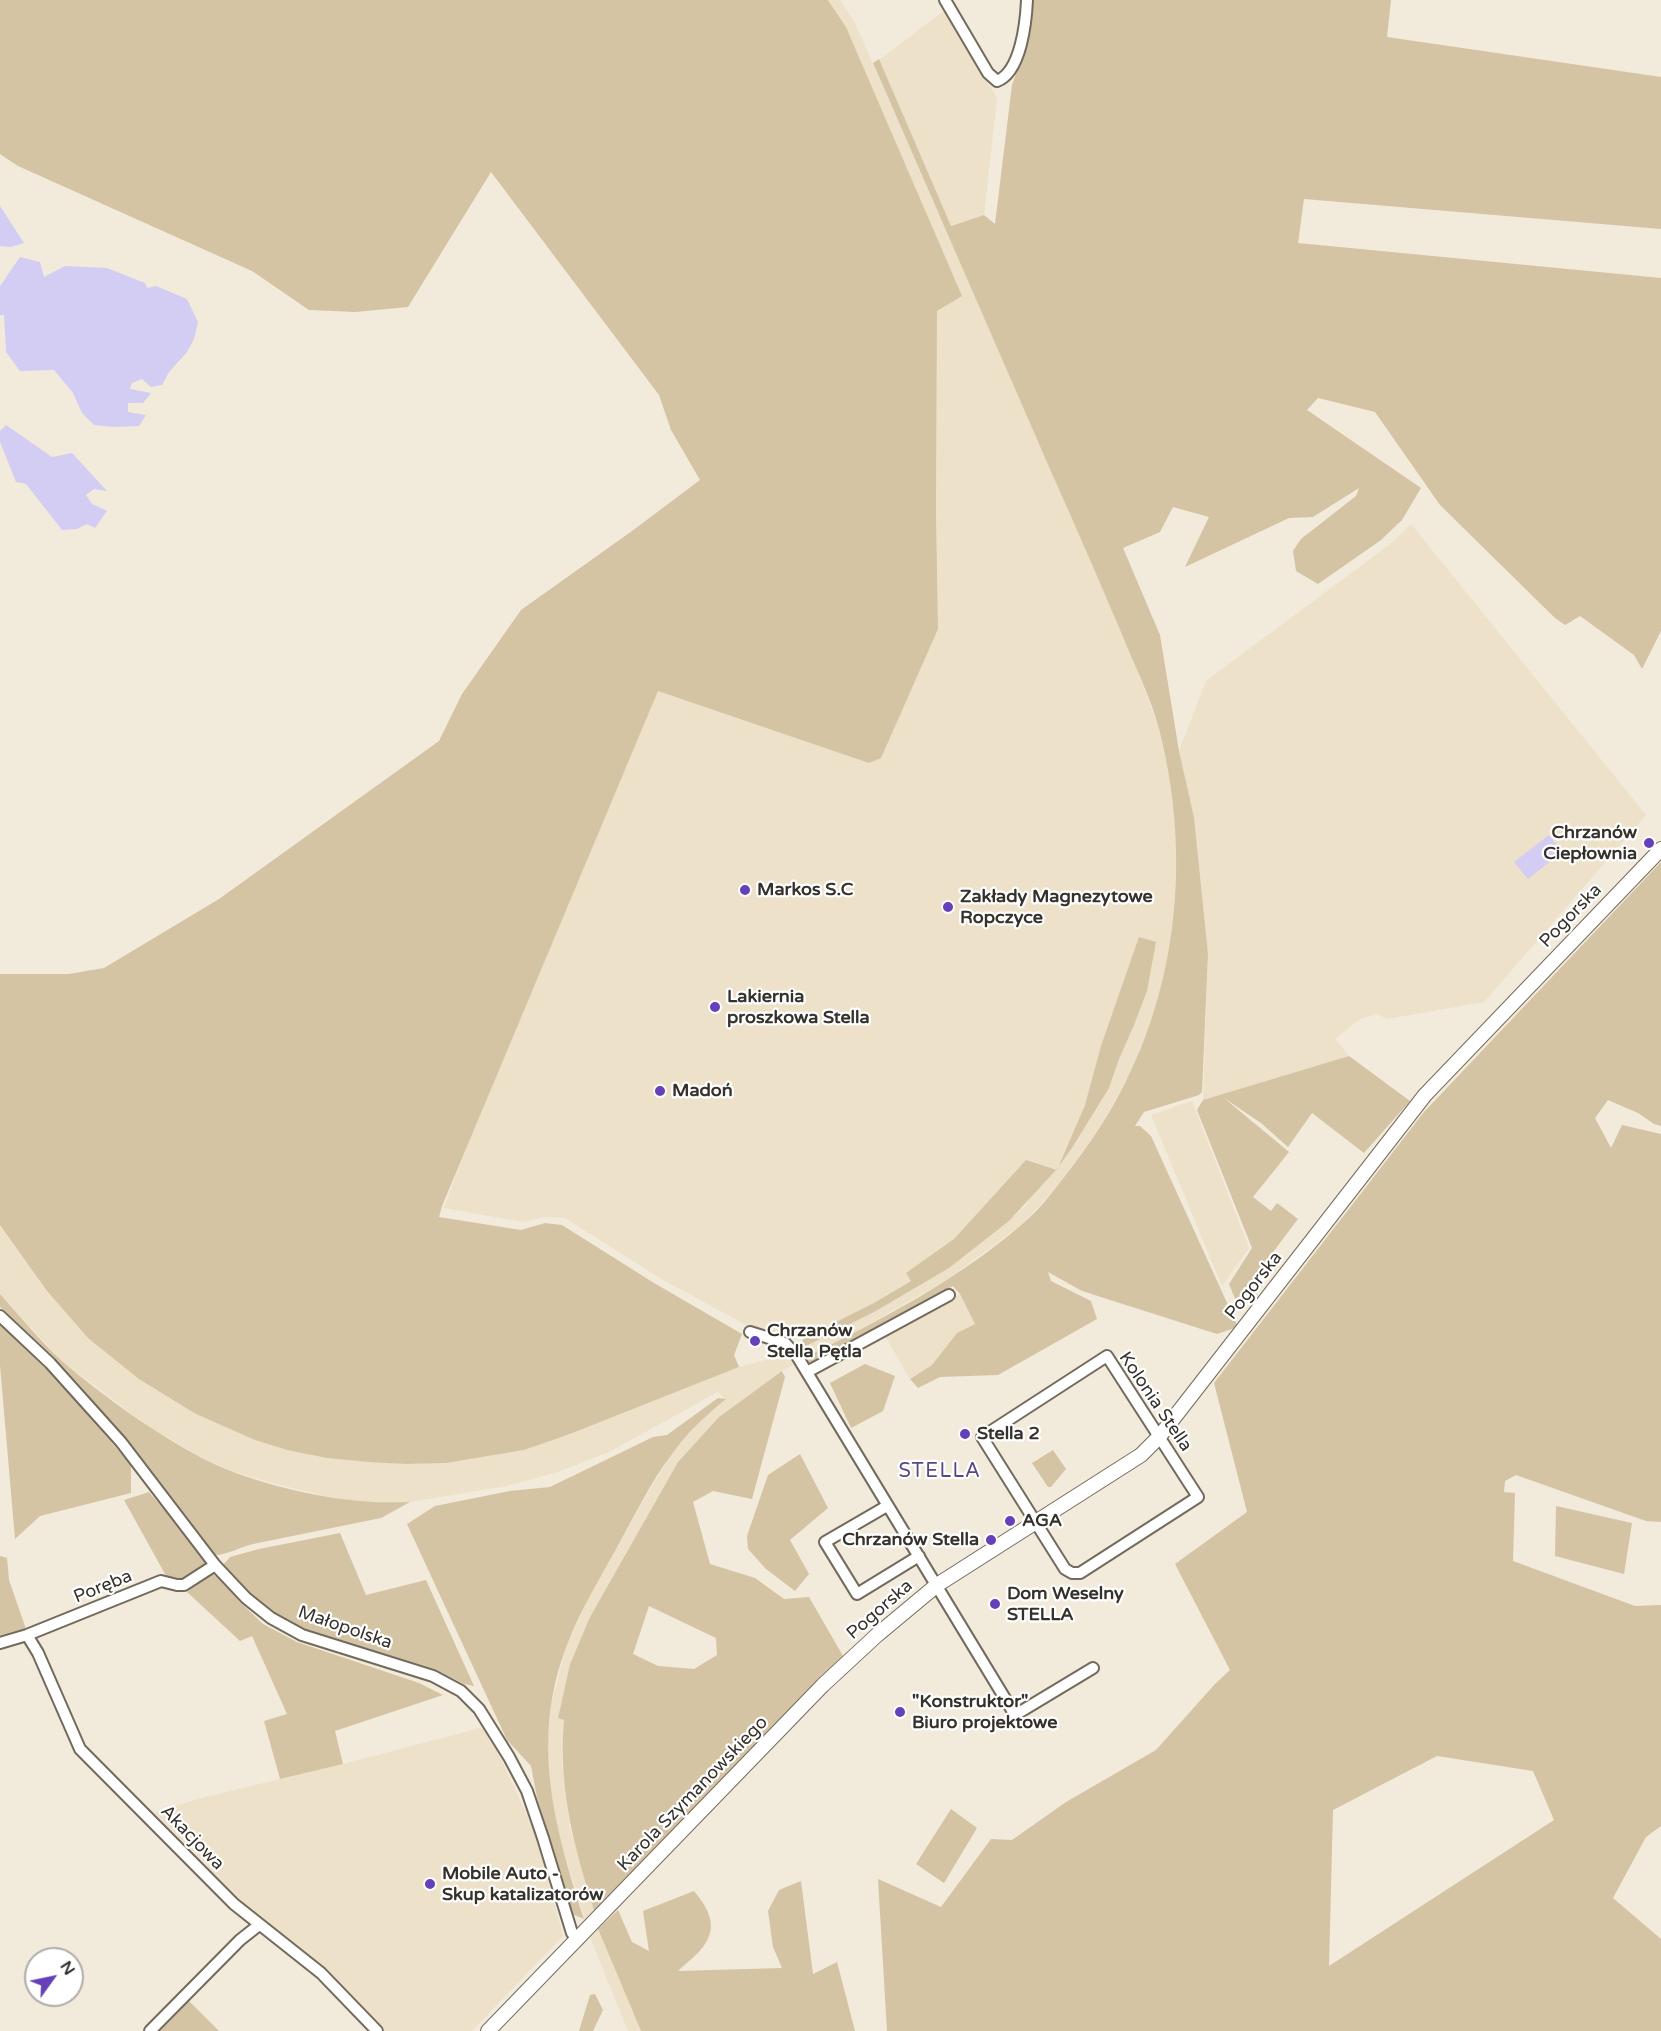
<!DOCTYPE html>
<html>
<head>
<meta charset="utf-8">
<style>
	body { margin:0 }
	#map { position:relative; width:1661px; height:2031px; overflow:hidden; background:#f2eada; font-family:"Varela Round",sans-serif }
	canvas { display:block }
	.north { position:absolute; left:24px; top:1947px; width:60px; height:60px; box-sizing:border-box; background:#fff; border:2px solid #aeadab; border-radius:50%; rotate:57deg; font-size:16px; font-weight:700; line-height:24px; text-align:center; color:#35322c }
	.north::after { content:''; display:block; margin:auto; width:21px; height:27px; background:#6540b9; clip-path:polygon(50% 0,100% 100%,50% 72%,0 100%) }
</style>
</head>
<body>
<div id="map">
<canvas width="1661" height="2031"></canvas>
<div class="north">N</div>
</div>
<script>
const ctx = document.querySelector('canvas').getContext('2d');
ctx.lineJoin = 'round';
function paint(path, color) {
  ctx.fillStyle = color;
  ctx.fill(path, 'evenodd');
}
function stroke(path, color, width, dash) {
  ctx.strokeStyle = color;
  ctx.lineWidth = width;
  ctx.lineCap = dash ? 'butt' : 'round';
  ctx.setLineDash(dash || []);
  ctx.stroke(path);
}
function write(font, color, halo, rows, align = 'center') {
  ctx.font = font + ' "Varela Round",sans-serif';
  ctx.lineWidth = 4.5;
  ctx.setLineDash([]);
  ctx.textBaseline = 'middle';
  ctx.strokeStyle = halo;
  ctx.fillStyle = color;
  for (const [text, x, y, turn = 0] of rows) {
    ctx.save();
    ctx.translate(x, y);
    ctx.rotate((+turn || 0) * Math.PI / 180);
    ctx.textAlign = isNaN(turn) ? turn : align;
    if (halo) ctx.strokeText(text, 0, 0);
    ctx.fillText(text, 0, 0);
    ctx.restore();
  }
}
paint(new Path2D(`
	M828 0H840L855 23 1088 555 1141 680 1158 726 1167 765 1176 823 1178 867 1174 922 1164 977 1157 1004 1132 1070 1093 1140 1055 1189 1021 1225 948 1279 846 1337 782 1371 719 1417 678 1462 590 1617 570 1664 558 1717 564 1719 562 1766 570 1829 600 1928 598 1930 641 2031H628L590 1937 558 1832 551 1792 547 1749 551 1705 567 1645 585 1606 638 1510 671 1454 697 1424 725 1399 718 1392 609 1452 558 1472 506 1486 410 1502H361L325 1496 268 1482 235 1472 210 1462 149 1427 61 1360 0 1294V1225L47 1291 88 1338 196 1414 255 1440 287 1450 327 1458 406 1464 446 1463 524 1450 570 1434 739 1367 789 1354 876 1311 949 1268 1009 1221 1028 1203 1026 1161 954 1239 907 1273 911 1280 872 1304 804 1338 801 1333 792 1339 783 1328 770 1335 748 1326 660 1278 565 1218 545 1217 523 1222 444 1208 474 1126 658 690 870 763 938 629 936 510 937 311 961 296 846 27ZM1118 1061 1109 1088 1073 1147 1058 1167 1085 1105Z
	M944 11 997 98 984 215 950 226 879 60Z
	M1411 524 1646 815 1484 1002 1387 1019 1377 1014 1360 1019 1335 1039 1349 1056 1203 1100 1208 954 1194 817 1179 751 1206 681 1393 542Z
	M1192 1101 1249 1248 1222 1286 1151 1115Z
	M960 1294 975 1324 957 1333 932 1365 910 1379 885 1336Z
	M484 1727 492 1739 536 1836 563 1936 472 2031H382L264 1923 155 1813 197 1799 343 1764Z`), '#ede1ca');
paint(new Path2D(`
	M0 0H828L846 27 962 296 937 311 936 510 938 629 881 758 869 763 658 691 442 1206 439 1217 521 1230 545 1223 562 1225 654 1283 742 1334 734 1355 739 1367 570 1434 524 1450 446 1463 406 1464 368 1462 327 1458 287 1450 255 1440 196 1414 139 1379 88 1338 47 1291 0 1225V974H69L104 968 219 899 439 741 462 694 521 610 632 531 700 480 671 430 659 395 491 172 408 307 355 312 309 310 252 271 18 166 0 154Z
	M1031 0H1391L1387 37 1661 77V229L1304 199 1298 243 1661 278V631L1642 669 1634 655 1580 616 1565 625 1555 618 1440 505 1375 412 1318 398 1307 410 1421 488 1402 520 1381 540 1318 584 1296 571 1293 551 1301 539 1356 496 1359 488 1313 517 1289 518 1185 567 1209 517 1173 507 1160 532 1123 548 1160 635 1179 751 1194 817 1208 954 1202 1092 1199 1095 1144 1112 1135 1126H1140L1151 1136 1238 1327 1217 1334 1082 1291 1048 1272 1051 1281 1091 1301 1097 1319 998 1375 940 1377 918 1388 910 1379 932 1365 957 1333 975 1324 960 1294 953 1286 927 1302 811 1365 806 1357C881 1320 957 1280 1020 1226 1042 1208 1058 1185 1075 1163 1171 1039 1198 880 1159 729 1151 698 1135 667 1123 637 1100 583 1077 529 1053 476 993 338 933 201 873 63L879 59 951 226 984 215 995 224 1012 85 1022 58Z
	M1661 862V1126L1654 1124 1638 1113 1608 1100 1595 1118 1611 1148 1622 1125 1661 1134V1522L1646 1521 1516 1475 1505 1481 1504 1492 1515 1493 1513 1561 1635 1606 1661 1605V1826L1646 1837 1613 1898 1661 1939V2031H887L878 1879 941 1907 991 1839 1012 1840 1066 1802 1156 1750 1215 1684 1230 1670 1175 1564 1247 1512 1214 1383 1424 1112ZM1437 1756 1533 1771 1554 1820 1329 1966 1333 1810Z
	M1139 937 1156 942 1147 991 1134 1025 1119 1059 1109 1088 1072 1148 1056 1170 1009 1221 949 1268 876 1311 802 1348 801 1344 804 1338 872 1304 911 1281 906 1273 954 1239 1026 1160 1057 1170 1085 1105 1101 1046Z
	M1349 1056 1410 1101 1364 1153 1312 1113 1288 1147 1261 1123 1224 1098 1289 1152 1253 1197 1271 1211 1277 1203 1298 1219 1236 1301 1229 1284 1252 1248 1197 1110 1203 1100Z
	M0 1294C20 1316 40 1341 62 1361 104 1397 160 1437 210 1462 251 1482 314 1497 360 1501 376 1503 393 1502 410 1502L381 1518 253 1544C241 1547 226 1555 215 1555L83 1389 54 1357 0 1307Z
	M0 1321 52 1374 131 1465V1493L40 1516 15 1539 0 1365Z
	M865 1364 895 1376 883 1411 851 1428 830 1383Z
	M782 1371 785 1377 752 1499 713 1491 693 1502 710 1564 755 1578 784 1599 809 1597 843 1656 595 1913C574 1847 558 1789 564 1720L558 1718 570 1664 590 1617 678 1462 719 1417ZM649 1606 716 1638 717 1655 694 1669 658 1666 633 1654Z
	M718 1398 726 1399C706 1415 687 1433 672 1454 652 1480 637 1511 621 1540 603 1574 581 1608 567 1645 530 1740 554 1826 584 1919L572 1914 537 1797 531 1766 507 1740 407 1524 435 1506 510 1491 550 1487 653 1437 667 1435Z
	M1053 1450 1066 1469 1051 1487H1048L1032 1463Z
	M800 1454 828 1508 790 1540 809 1574 795 1591 766 1569 748 1549 747 1536 768 1475Z
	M149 1492C161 1507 206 1551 207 1567L183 1581 170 1578 165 1574 124 1500Z
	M1556 1506 1632 1523 1624 1574 1555 1556Z
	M340 1533 366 1595 426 1580 474 1686 464 1684 435 1669 311 1632C275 1617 248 1595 223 1565L230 1557 259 1549Z
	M0 1556 7 1558 9 1580 27 1632 17 1631 0 1636Z
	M210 1574 220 1577 240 1602 263 1624 297 1642 419 1683 443 1695 335 1731 343 1764 280 1779 264 1721 287 1714 252 1636 240 1641 187 1592Z
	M951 1809 977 1828 944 1883 916 1864Z
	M801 1881 813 1974 837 1962 855 2031H641L598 1929 618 1910 632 1942 649 1951 643 1911 694 1891C708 1908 719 1926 703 1947 696 1956 686 1963 678 1971L782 1968 773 1947 768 1911 779 1890Z
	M595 1994 603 2010 593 2031H579L590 1995Z
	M188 2000 219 2031H158Z`), '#d4c4a4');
paint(new Path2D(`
	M0 206 24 243 11 247 0 246Z
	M20 257 40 262 44 277 65 266 85 267 107 268 145 283 147 288 156 286 187 299 198 322 194 339 187 352 169 372 162 385 151 387 142 379 132 383 130 389 151 393 143 403H128V412L146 415 139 426 114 427 94 425 82 413 73 393 54 370 20 371 6 352 4 315H0V286Z
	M6 425 52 457 72 453 107 491 94 489 86 495 92 504 107 511 95 528 87 524 77 529 62 530 26 484 16 482 0 442V431Z
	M1549 835 1562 852 1528 879 1514 862Z`), '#d3cdf4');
const minor = new Path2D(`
	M945 0 988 73 997 81C1021 72 1026 22 1027 0
	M0 1316 50 1363 121 1442 215 1565 246 1598 271 1618 302 1635 433 1676 461 1691 479 1709 509 1757 527 1791 543 1838 572 1933 578 1939
	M750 1332 785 1343 797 1356 1015 1715 1093 1668
	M1107 1356 1198 1497 1080 1573H1072L1065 1569 982 1437Z
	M807 1372 949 1295
	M887 1506 825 1542 857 1594 919 1556
	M27 1635 38 1653 80 1749 234 1904 321 1973 377 2031
	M0 1643 27 1635 161 1581 177 1585H184L215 1565
	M150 2031 240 1940 259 1925`);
const tertiary = new Path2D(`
	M488 2031 823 1685 877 1635 937 1585 1141 1455 1159 1437 1425 1095 1661 849`);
stroke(minor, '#726b5d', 14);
stroke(tertiary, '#726b5d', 16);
stroke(minor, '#fff', 10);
stroke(tertiary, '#fff', 14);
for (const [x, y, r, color] of [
	[1649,843,6,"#6540b9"],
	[745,890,6,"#6540b9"],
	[948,907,6,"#6540b9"],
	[715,1007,6,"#6540b9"],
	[660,1091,6,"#6540b9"],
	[755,1341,6,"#6540b9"],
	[965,1434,6,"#6540b9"],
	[1010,1521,6,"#6540b9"],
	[991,1540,6,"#6540b9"],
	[995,1604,6,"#6540b9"],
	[900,1712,6,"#6540b9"],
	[430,1884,6,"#6540b9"]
]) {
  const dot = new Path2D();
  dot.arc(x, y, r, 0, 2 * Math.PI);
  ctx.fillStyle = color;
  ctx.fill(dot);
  stroke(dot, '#fff', 2);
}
write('bold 18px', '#35322c', '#fff', [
	["Chrzanów",1637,833,"right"],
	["Ciepłownia",1637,854,"right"],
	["Markos S.C",757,890],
	["Zakłady Magnezytowe",960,897],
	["Ropczyce",960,918],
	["Lakiernia",727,997],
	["proszkowa Stella",727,1018],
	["Madoń",672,1091],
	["Chrzanów",767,1331],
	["Stella Pętla",767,1352],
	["Stella 2",977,1434],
	["AGA",1022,1521],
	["Chrzanów Stella",979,1540,"right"],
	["Dom Weselny",1007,1594],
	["STELLA",1007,1615],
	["\"Konstruktor\"",912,1702],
	["Biuro projektowe",912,1723],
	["Mobile Auto -",442,1874],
	["Skup katalizatorów",442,1895]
], 'left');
write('18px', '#35322c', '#fff', [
	["Pogorska",1571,916,-46],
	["Pogorska",1254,1286,-52],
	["Kolonia Stella",1155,1402,56],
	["Poręba",103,1587,-22],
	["Pogorska",880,1610,-41],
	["Małopolska",345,1628,19],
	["Karola Szymanowskiego",693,1794,-46],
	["Akacjowa",192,1838,46]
]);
ctx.letterSpacing = '1.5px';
write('20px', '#574987', '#fff', [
	["STELLA",940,1472]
]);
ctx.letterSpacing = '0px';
</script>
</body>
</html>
